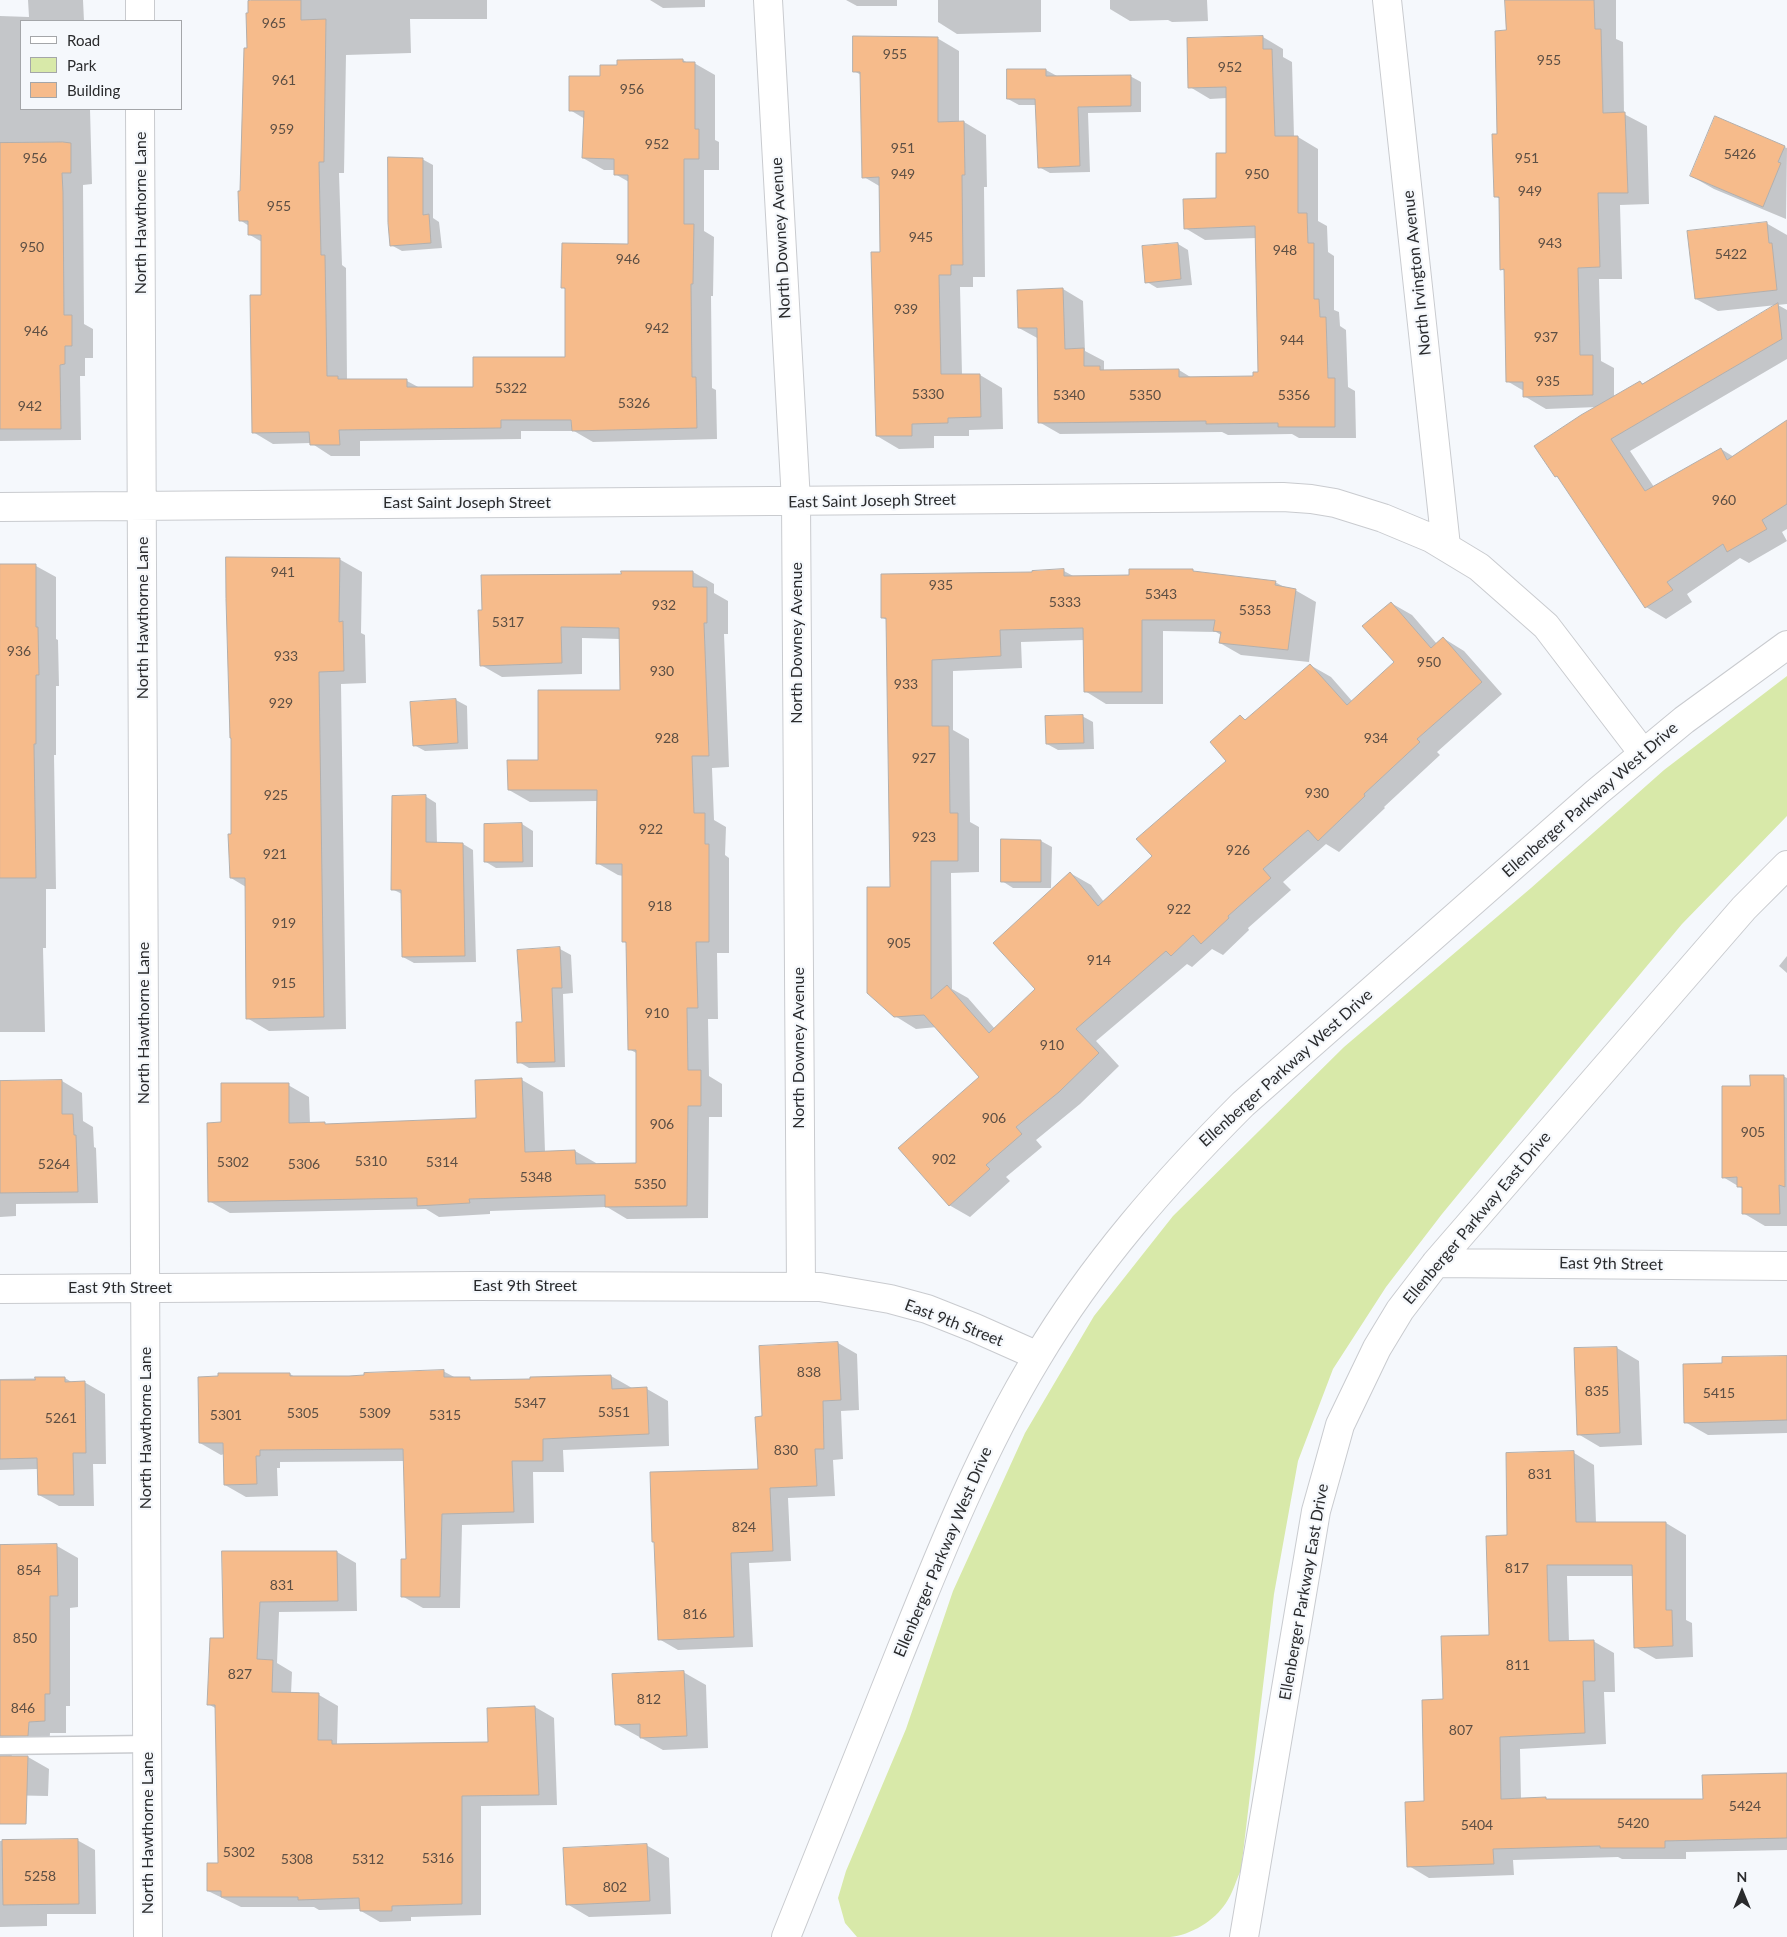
<!DOCTYPE html>
<html>
<head>
<meta charset="utf-8">
<style>
	body { margin:0 }
	#map { position:relative; width:1787px; height:1937px; overflow:hidden; background:#f5f8fc; font-family:Lato,sans-serif }
	canvas { display:block }
	.legend { position:absolute; left:20px; top:20px; width:162px; height:90px; box-sizing:border-box; background:#f5f8fc; border:1px solid #a4a6a9; margin:0; padding:6px 9px; list-style:none; font-size:15px; color:#2a2b2d }
	.legend li { display:flex; align-items:center; gap:10px; height:25px }
	.legend b { width:25px; border:1px solid #a4a6a9 }
	.north { position:absolute; left:1717px; top:1867px; width:50px; height:50px; -webkit-text-stroke:4px #f5f8fc; paint-order:stroke; rotate:0deg; font-size:14px; font-weight:700; line-height:20px; text-align:center; color:#2a2b2d }
	.north::after { content:''; display:block; margin:auto; width:18px; height:22px; background:#2a2b2d; clip-path:polygon(50% 0,100% 100%,50% 72%,0 100%) }
</style>
</head>
<body>
<div id="map">
<canvas width="1787" height="1937"></canvas>
<ul class="legend">
<li><b style="height:6px;background:#fff"></b>Road</li>
<li><b style="height:14px;background:#d8e9a9"></b>Park</li>
<li><b style="height:14px;background:#f6bb8b"></b>Building</li>
</ul>
<div class="north">N</div>
</div>
<script>
const ctx = document.querySelector('canvas').getContext('2d');
ctx.lineJoin = 'round';
function paint(path, color) {
  ctx.fillStyle = color;
  ctx.fill(path, 'evenodd');
}
function stroke(path, color, width, dash) {
  ctx.strokeStyle = color;
  ctx.lineWidth = width;
  ctx.lineCap = dash ? 'butt' : 'round';
  ctx.setLineDash(dash || []);
  ctx.stroke(path);
}
function write(font, color, halo, rows, align = 'center') {
  ctx.font = font + ' Lato,sans-serif';
  ctx.lineWidth = 4.5;
  ctx.setLineDash([]);
  ctx.textBaseline = 'middle';
  ctx.strokeStyle = halo;
  ctx.fillStyle = color;
  for (const [text, x, y, turn = 0] of rows) {
    ctx.save();
    ctx.translate(x, y);
    ctx.rotate((+turn || 0) * Math.PI / 180);
    ctx.textAlign = isNaN(turn) ? turn : align;
    if (halo) ctx.strokeText(text, 0, 0);
    ctx.fillText(text, 0, 0);
    ctx.restore();
  }
}
paint(new Path2D(`
	M1787 676V816L1682 924 1590 1034 1442 1214 1386 1287 1333 1369 1298 1461 1274 1594 1241 1870C1236 1880 1233 1893 1226 1903 1214 1921 1191 1935 1170 1937H857L845 1923 838 1898 846 1871 906 1729 953 1591 1025 1433 1094 1316 1173 1216 1344 1047 1531 888 1664 770Z`), '#d8e9a9');
paint(new Path2D(`
	M28 0H83L84 21H21V109H90L92 184 83 185 84 324 93 329V358H85V376H80L81 440 0 441V16L29 17Z
	M252 0H487V19H410L411 53 346 55 344 173H339L342 265 346 268 347 381H407L420 388H475L567 358V290L562 287 629 245V182L615 174 616 170H604L583 158 585 119 570 110 601 78 618 66 683 60 688 63H694L715 75V140L719 142V170H704V231L714 237 713 296H711L712 388 716 390 717 439 593 442 574 431H521V439L360 441V456H331L311 443 273 444 253 432 262 296V242L250 235 249 226 240 220Z
	M650 0H705V7L663 8Z
	M846 0H897V6H857Z
	M938 0H1041V32L957 34 938 22Z
	M1110 0H1207L1208 21 1172 22 1168 20 1130 21 1110 9Z
	M1506 0H1616V39L1623 42 1624 114 1647 126 1649 204 1620 205 1622 279H1599L1601 361 1614 368V397L1640 382 1644 384 1778 305 1787 310V359L1630 451 1654 487 1721 449 1734 457 1787 422V529L1782 532 1787 541 1749 563 1740 558 1687 594 1692 602 1666 619 1646 607 1559 478 1556 476 1597 407 1546 409 1524 396V391L1507 381 1505 271 1501 269 1500 199 1495 196 1507 32Z
	M1263 37 1283 49V57L1292 62 1294 137H1298L1318 149V221L1327 226 1328 252 1334 256V310L1339 312 1340 326 1346 330 1348 387 1355 391 1356 438H1299L1292 434 1228 435 1222 432 1060 434 1039 422V339L1019 328 1063 289 1083 301 1085 351 1104 361V370L1105 371 1179 370 1192 378 1254 377 1259 373 1257 238 1205 240 1185 228 1217 199 1227 155V98L1210 99 1190 87Z
	M937 38 959 51V122H964L986 135 987 187H984L985 277H973V287H960L962 375H980L1002 388 1003 429 969 430V436H934V448L899 449 877 436 881 253V187L864 177 861 75 854 71Z
	M1046 70 1057 76H1130L1141 82V112L1088 113 1090 172 1050 173 1039 167 1037 105H1019L1008 99Z
	M1715 118 1787 148 1786 219 1714 189 1691 176Z
	M422 159 433 165V218L439 222 442 248 402 251 391 245Z
	M1766 223 1787 235V304L1718 311 1696 299Z
	M1178 244 1188 250 1192 285 1157 288 1147 282Z
	M339 559 362 572 361 633 365 635 366 683 341 684 346 1029 269 1031 247 1018 246 887 231 878 232 835Z
	M0 566H36L56 577V639L58 640 59 686H56V755H54L56 889H46V948H43L45 1032H0Z
	M1064 571 1075 577 1130 576 1193 571 1196 573 1275 582 1286 588 1295 590 1316 602 1309 662 1241 655 1220 643 1221 635 1216 632 1163 631V704H1106L1085 691 1084 640 1021 642 1022 668 953 671V730L969 739 970 822 979 827V872L951 873 952 989 968 998 995 1029 1037 989 1070 873 1091 885 1104 902 1153 856 1228 761 1240 717 1247 720 1310 665 1331 677 1352 701 1396 662 1391 603 1412 615 1437 644 1443 638 1464 651 1502 694 1437 752 1440 755 1384 807 1385 808 1339 852 1326 844 1283 882 1291 890 1248 928 1249 930 1223 955 1212 949 1192 967 1187 964 1096 1041 1119 1066 1080 1104 1036 1140 1042 1147 1006 1177 1010 1181 970 1217 949 1205 981 1077 937 1027 916 1029 895 1016 887 620 883 618 1034 573Z
	M693 572 714 584V593L728 601V634H724L729 767 712 768 714 820 726 827 725 855 729 858V953H717L718 1019H708L709 1076 722 1084V1117H709L708 1218 627 1219 607 1207 490 1211V1214L439 1217 426 1209 230 1213 209 1201 222 1124 288 1085 309 1097 310 1124 327 1125 477 1119 522 1080 543 1092 545 1152 575 1151 596 1163V1165L638 1164V1054L629 1049 628 944 623 941V876L618 875 597 863 598 801 530 802 509 790 539 761 621 691 620 639 582 638V674L502 677 481 665 622 575Z
	M456 700 467 706 468 749 425 751 414 745Z
	M1082 716 1093 722 1094 749 1058 750 1047 744Z
	M425 796 436 803 437 844H463L473 850 476 962 414 963 403 957 402 894 392 889Z
	M522 824 533 831V867L496 868 486 862Z
	M1002 841H1041L1052 847 1051 888H1013L1002 881Z
	M560 949 571 955 573 993 563 994 565 1067 529 1068 519 1062 523 1023Z
	M1787 956V973L1779 966Z
	M1783 1076 1787 1078V1226H1765L1743 1213V1189L1723 1177 1751 1088Z
	M62 1081 82 1093 83 1121 93 1127 94 1147 96 1148 98 1203 16 1204V1216L0 1217V1082Z
	M838 1343 857 1354 859 1410 841 1411 843 1459 833 1460 835 1496 788 1498 791 1561 749 1563 753 1647 678 1650 659 1639 759 1470 763 1417Z
	M1617 1348 1639 1361 1642 1445 1600 1447 1578 1434Z
	M1787 1358V1433L1708 1435 1685 1422 1724 1364Z
	M443 1371 456 1378H469L475 1382 611 1376 632 1388 647 1389 668 1401 669 1446 563 1450 564 1472H533L534 1523 462 1525 460 1608H423L402 1596 407 1560 405 1461 280 1462V1468H277L278 1496 246 1497 225 1485 224 1454 221 1455 200 1443 290 1374 295 1377H349Z
	M65 1378 73 1383 84 1382 105 1394 106 1464H93L94 1506H59L39 1495 38 1469 0 1470V1539V1379Z
	M1574 1453 1594 1465 1596 1523H1666L1686 1535V1620L1692 1623 1693 1657 1656 1659 1635 1647 1633 1576H1567L1569 1642 1593 1641 1614 1653 1615 1692H1604L1606 1744 1520 1749 1521 1799 1704 1800 1787 1774V1850L1686 1852V1859H1622L1618 1857 1513 1860 1514 1875 1429 1878 1409 1866 1425 1803 1445 1700 1490 1636 1509 1536Z
	M0 1546H57L78 1558V1607L70 1608V1706H66V1733H50L49 1747 13 1753 11 1757H28L49 1769 48 1796 0 1795Z
	M337 1552 356 1563 357 1611 279 1612 277 1663 292 1672 291 1694 319 1695 338 1706 337 1744 489 1743 535 1707 554 1718 557 1805 481 1806V1915L411 1917V1921L380 1922 361 1911V1909L319 1910 314 1907H241L208 1891 219 1864 217 1709 208 1704 224 1639 223 1553Z
	M683 1672 706 1685 708 1748 663 1750 616 1724Z
	M77 1840 95 1850 96 1914H47V1926L0 1927V1841Z
	M646 1845 669 1858 671 1914 589 1917 567 1904Z`), '#0003');
const building = new Path2D(`
	M251 0H301V20L326 19 324 162H319L321 255H325L327 376H338V379H407V387H473V357H565V288H561L562 243 628 244V175H614V159L582 158 584 111H569V76H600V65H617V60L683 59V62H695V129H699V159H684V224H694L693 284H691L692 377H696L697 428 572 431 571 420H501V428L339 430 340 445H310L309 432 252 433 250 295H261V235H248V221H239L238 191H240L244 48H247L246 13H248V1Z
	M1505 0H1594L1595 29H1601L1603 113 1625 112 1628 193H1598L1600 267 1578 268 1580 355H1593V395L1523 397V382H1506L1504 269 1500 270 1499 197H1494L1492 134H1497L1495 31 1506 30Z
	M853 36 938 37V122L964 121 965 175H962L963 265H951V275H939L941 374H980L981 417 948 418V423L912 424V436H876L871 252H880L879 177 862 178 860 72H853Z
	M1263 36V49H1272L1275 136H1298V213H1307L1308 243H1314V299H1319L1320 317H1326L1328 378H1335V427H1278V423L1206 424V421L1038 423 1037 328H1018L1017 290 1063 288 1065 349 1084 348V366H1100V370L1179 369V377L1253 376V372H1258L1255 226 1184 229 1183 199 1216 198V153H1226V87L1188 88 1187 38Z
	M1007 69H1046V76L1131 75V106L1078 107 1080 166 1038 168 1035 99H1007Z
	M1715 116 1785 146 1778 162 1781 163 1763 207 1690 176Z
	M63 142 71 143V173H62L63 192 64 315H72V346H65V364L60 365 61 429H0V143Z
	M388 157 423 158V215L429 214 431 243 390 246 388 223Z
	M1767 222 1769 243H1772L1777 290 1695 299 1687 231Z
	M1178 243 1181 279 1145 283 1142 246Z
	M1778 303 1782 339 1611 439 1645 491 1721 448 1727 460 1787 420V504L1762 520 1767 529 1727 552 1723 544 1667 582 1673 590 1645 608 1557 476 1555 477 1534 446 1581 415 1640 381 1642 384Z
	M226 557 340 558 339 622 343 621 344 671 319 672 324 1017 246 1019 245 878H230L228 834H231V738H230L226 599Z
	M0 564H36V627H38L39 675H36V744H34L36 878H0Z
	M1064 569V576L1129 575V569H1193V571L1276 581 1275 585 1296 589 1288 650 1219 643 1221 632 1213 631 1215 620H1142V692H1084L1083 628 1000 630 1001 656 932 660V726H949L950 813H958V861H931V999L947 985 989 1033 1035 989 993 943 1070 872 1098 906 1152 856 1136 839 1226 761 1210 742 1240 715 1245 720 1310 664 1347 705 1394 662 1362 626 1391 602 1431 648 1443 637 1482 682 1417 739 1420 742 1364 794 1365 796 1318 841 1308 830 1263 869 1271 878 1228 916 1229 918 1201 944 1193 935 1171 956 1166 951 1076 1029 1099 1053 1059 1092 1016 1127 1022 1134 986 1165 990 1169 949 1206 898 1148 979 1077 924 1015 894 1017 867 993V887H890L886 618H881V574L1032 572V571Z
	M621 571H693V587H707V623H704L709 756H692L694 813H705V844H709V942H696L698 1008H687L688 1070H701V1106H688L687 1206 605 1207V1195L469 1199 470 1203 417 1206V1198L208 1202 207 1123 221 1122V1083H289V1123L325 1122V1124L476 1118 475 1080 522 1078 525 1152 575 1150 576 1164 636 1163V1050H628L626 942H622V864H596L597 790H508L507 760H538V690H620L619 628 561 627 562 663 480 666 478 610H482L481 575 621 574Z
	M456 699 458 743 413 746 410 702Z
	M1083 715 1084 743 1046 744 1045 716Z
	M426 795V842L463 843 465 956 402 957 401 890H391L392 796Z
	M522 823 523 862H484V824Z
	M1001 839 1041 840V882H1001Z
	M560 947 562 988H552L555 1062 517 1063 516 1022H522L517 950Z
	M1750 1075H1784L1785 1187 1779 1185 1780 1214H1742V1187H1737V1177L1722 1178V1086H1750Z
	M62 1080V1114H73L74 1135H76L78 1192 0 1193V1081Z
	M838 1342 841 1400 823 1401 824 1449H815L817 1486 770 1488 773 1551 731 1553 734 1637 658 1640 654 1542H652L650 1472 758 1469 755 1417 762 1416 759 1346Z
	M1617 1347 1620 1433 1577 1435 1574 1348Z
	M1787 1356V1420L1684 1423 1683 1364 1722 1363V1357Z
	M444 1370V1377H470V1380L530 1379V1377L611 1375 612 1389 647 1387 649 1434 543 1439V1461H512L514 1512 442 1514 440 1597H401V1559H406L403 1449 260 1450V1456H256L257 1484 224 1485 223 1443H199L198 1377 218 1376V1373H290V1376H349L364 1375V1373Z
	M35 1377H65V1382L85 1381 86 1453H73L74 1495H38L37 1458 0 1459V1380H35Z
	M1574 1451 1576 1522H1666V1610H1672L1673 1646 1634 1648 1632 1565H1547L1549 1641 1594 1640 1595 1681H1583L1585 1733 1500 1737 1501 1799 1546 1797V1799H1703L1702 1775 1787 1773V1838L1665 1841V1848H1600V1846L1493 1849 1494 1864 1407 1867 1405 1802 1424 1801 1422 1700 1443 1699 1441 1636 1489 1635 1486 1536 1507 1535 1506 1453Z
	M57 1544 58 1596H50V1694H45V1721L29 1722 28 1736H0V1545Z
	M222 1551H337L338 1601 260 1602 257 1659 273 1660 272 1692 319 1693 318 1740H332V1744L488 1742 487 1708 535 1706 539 1795 462 1796V1904L392 1906V1911H360L359 1898 298 1900V1897H221V1891H207V1863H218L215 1705H207L210 1638H223Z
	M684 1671 687 1736 640 1738V1724L615 1725 612 1674Z
	M0 1756H28L26 1824H0Z
	M78 1839 79 1904 3 1905 2 1840Z
	M647 1844 650 1901 566 1905 563 1848Z`);
paint(building, '#f6bb8b');
stroke(building, '#b3afac', 1);
const lane = new Path2D(`
	M0 1746 147 1744`);
const street = new Path2D(`
	M140 0V21
	M768 0 796 501 801 1287
	M1387 0 1446 546
	M140 109 148 1937
	M0 507 1283 497 1311 499 1335 503 1383 518 1431 538 1479 567 1546 626 1643 753
	M1436 1263 1787 1266
	M0 1289 476 1286 820 1287 890 1299 927 1309 975 1328 1038 1356
	M786 1937C824 1843 861 1749 899 1655 940 1553 980 1452 1037 1358 1093 1264 1166 1181 1243 1104L1597 792 1684 720 1787 645
	M1244 1937 1316 1511 1327 1472 1340 1425 1377 1348 1400 1310 1436 1263 1744 908 1787 865`);
stroke(lane, '#c9cbcf', 19);
stroke(street, '#c9cbcf', 30);
stroke(lane, '#fff', 16);
stroke(street, '#fff', 28);
write('14px', '#5d4f44', null, [
	["965",274,23],
	["955",895,54],
	["955",1549,60],
	["952",1230,67],
	["961",284,80],
	["956",632,89],
	["959",282,129],
	["952",657,144],
	["951",903,148],
	["5426",1740,154],
	["956",35,158],
	["951",1527,158],
	["949",903,174],
	["950",1257,174],
	["949",1530,191],
	["955",279,206],
	["945",921,237],
	["943",1550,243],
	["950",32,247],
	["948",1285,250],
	["5422",1731,254],
	["946",628,259],
	["939",906,309],
	["942",657,328],
	["946",36,331],
	["937",1546,337],
	["944",1292,340],
	["935",1548,381],
	["5322",511,388],
	["5330",928,394],
	["5340",1069,395],
	["5350",1145,395],
	["5356",1294,395],
	["5326",634,403],
	["942",30,406],
	["960",1724,500],
	["941",283,572],
	["935",941,585],
	["5343",1161,594],
	["5333",1065,602],
	["932",664,605],
	["5353",1255,610],
	["5317",508,622],
	["936",19,651],
	["933",286,656],
	["950",1429,662],
	["930",662,671],
	["933",906,684],
	["929",281,703],
	["928",667,738],
	["934",1376,738],
	["927",924,758],
	["930",1317,793],
	["925",276,795],
	["922",651,829],
	["923",924,837],
	["926",1238,850],
	["921",275,854],
	["918",660,906],
	["922",1179,909],
	["919",284,923],
	["905",899,943],
	["914",1099,960],
	["915",284,983],
	["910",657,1013],
	["910",1052,1045],
	["906",994,1118],
	["906",662,1124],
	["905",1753,1132],
	["902",944,1159],
	["5310",371,1161],
	["5302",233,1162],
	["5314",442,1162],
	["5264",54,1164],
	["5306",304,1164],
	["5348",536,1177],
	["5350",650,1184],
	["838",809,1372],
	["835",1597,1391],
	["5415",1719,1393],
	["5347",530,1403],
	["5351",614,1412],
	["5305",303,1413],
	["5309",375,1413],
	["5301",226,1415],
	["5315",445,1415],
	["5261",61,1418],
	["830",786,1450],
	["831",1540,1474],
	["824",744,1527],
	["817",1517,1568],
	["854",29,1570],
	["831",282,1585],
	["816",695,1614],
	["850",25,1638],
	["811",1518,1665],
	["827",240,1674],
	["812",649,1699],
	["846",23,1708],
	["807",1461,1730],
	["5424",1745,1806],
	["5420",1633,1823],
	["5404",1477,1825],
	["5302",239,1852],
	["5316",438,1858],
	["5308",297,1859],
	["5312",368,1859],
	["5258",40,1876],
	["802",615,1887]
]);
write('16px', '#2a2b2d', '#f5f8fc', [
	["North Hawthorne Lane",141,213,-90],
	["North Downey Avenue",781,238,-93],
	["North Irvington Avenue",1417,273,-96],
	["East Saint Joseph Street",872,501,-1],
	["East Saint Joseph Street",467,503],
	["North Hawthorne Lane",143,618,-90],
	["North Downey Avenue",797,643,-90],
	["Ellenberger Parkway West Drive",1590,800,-41],
	["North Hawthorne Lane",144,1023,-90],
	["North Downey Avenue",799,1048,-90],
	["Ellenberger Parkway West Drive",1286,1068,-42],
	["Ellenberger Parkway East Drive",1477,1218,-50],
	["East 9th Street",1611,1264,1],
	["East 9th Street",525,1286],
	["East 9th Street",120,1288],
	["East 9th Street",954,1323,21],
	["North Hawthorne Lane",146,1428,-90],
	["Ellenberger Parkway West Drive",943,1552,-67],
	["Ellenberger Parkway East Drive",1304,1592,-80],
	["North Hawthorne Lane",148,1833,-90]
]);
</script>
</body>
</html>
